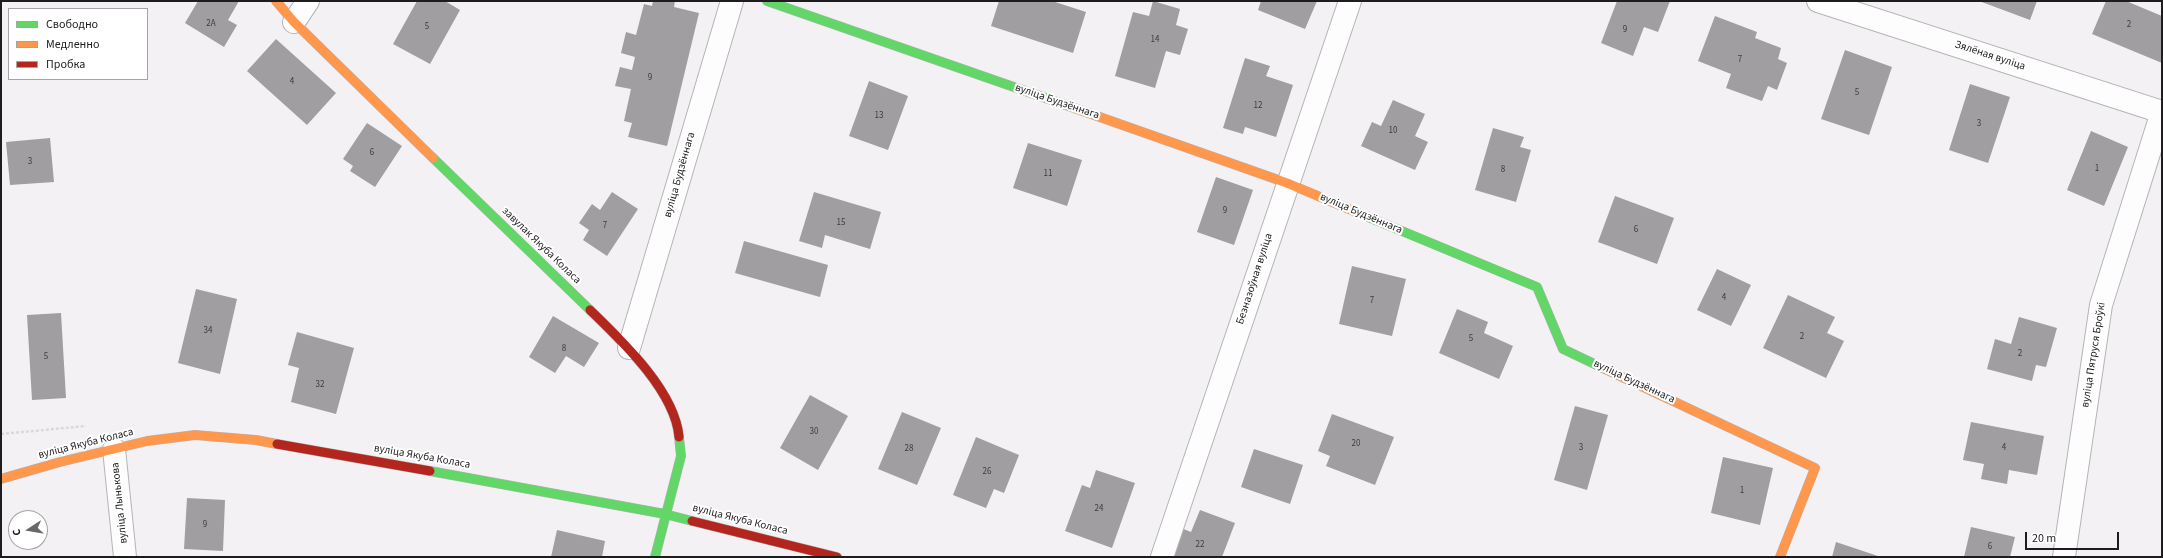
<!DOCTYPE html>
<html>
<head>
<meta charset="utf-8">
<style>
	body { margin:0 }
	#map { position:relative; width:2163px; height:558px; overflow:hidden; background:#f4f1f5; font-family:"Source Sans 3",sans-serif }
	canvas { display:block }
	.frame { position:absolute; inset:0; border:2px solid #1e1c1e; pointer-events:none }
	.legend { position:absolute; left:8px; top:8px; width:140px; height:72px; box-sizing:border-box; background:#fff; border:1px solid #a5a4a5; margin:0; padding:5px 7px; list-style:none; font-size:12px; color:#1e1c1e }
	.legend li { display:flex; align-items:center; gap:8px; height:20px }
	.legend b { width:20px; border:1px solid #a5a4a5 }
	.north { position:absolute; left:8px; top:510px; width:40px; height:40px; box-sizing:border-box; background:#fff; border:1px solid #a5a4a5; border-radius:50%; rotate:258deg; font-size:11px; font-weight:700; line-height:16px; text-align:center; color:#1e1c1e }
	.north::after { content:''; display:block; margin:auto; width:14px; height:18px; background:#696769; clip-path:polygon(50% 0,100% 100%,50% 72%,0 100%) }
	.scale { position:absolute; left:2025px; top:532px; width:94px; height:18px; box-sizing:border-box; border:2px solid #1e1c1e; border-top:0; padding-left:5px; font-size:12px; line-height:14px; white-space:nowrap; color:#1e1c1e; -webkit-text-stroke:3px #fff; paint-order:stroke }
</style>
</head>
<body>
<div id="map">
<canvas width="2163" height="558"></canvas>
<div class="frame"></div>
<ul class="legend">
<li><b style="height:5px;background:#63d668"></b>Свободно</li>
<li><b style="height:5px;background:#ff974d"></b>Медленно</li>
<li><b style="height:5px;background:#b3261e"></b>Пробка</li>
</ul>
<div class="north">С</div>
<div class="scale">20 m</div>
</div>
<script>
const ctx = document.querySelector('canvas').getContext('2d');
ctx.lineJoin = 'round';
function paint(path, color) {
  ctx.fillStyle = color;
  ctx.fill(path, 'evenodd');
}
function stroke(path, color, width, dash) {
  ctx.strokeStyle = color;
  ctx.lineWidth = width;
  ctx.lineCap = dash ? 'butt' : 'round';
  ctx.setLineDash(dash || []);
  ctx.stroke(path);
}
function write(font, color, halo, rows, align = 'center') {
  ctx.font = font + ' "Source Sans 3",sans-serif';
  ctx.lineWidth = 4;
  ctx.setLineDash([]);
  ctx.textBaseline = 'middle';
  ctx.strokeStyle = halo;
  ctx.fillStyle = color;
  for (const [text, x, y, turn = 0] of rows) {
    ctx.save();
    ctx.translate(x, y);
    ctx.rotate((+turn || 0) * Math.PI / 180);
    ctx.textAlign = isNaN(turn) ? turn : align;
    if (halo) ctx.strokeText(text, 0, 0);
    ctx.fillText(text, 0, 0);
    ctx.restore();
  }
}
paint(new Path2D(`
	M198 1H239L228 20 237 25 224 47 185 23Z
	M417 1H445L460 10 430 64 393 44Z
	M653 1H675L674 7 699 13 667 146 628 137 632 123 624 121 631 89 615 86 620 67 632 70 635 57 621 53 626 32 636 35 644 4 652 6Z
	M999 1H1052L1086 12 1073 53 991 26Z
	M1153 1 1180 9 1176 25 1188 29 1180 55 1166 51 1155 88 1115 76 1133 12 1149 16Z
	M1261 1H1317L1305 29 1258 10Z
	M1617 1H1670L1658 32 1644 27 1633 56 1601 43Z
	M1979 1H2037L2030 20Z
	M2106 1H2126L2162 16V63L2092 34Z
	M1715 16 1757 32 1755 38 1781 48 1778 59 1787 63 1777 90 1768 86 1762 101 1726 88 1731 74 1698 61Z
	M276 39 336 93 307 125 247 71Z
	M1845 50 1892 67 1869 135 1821 119Z
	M1245 58 1270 66 1266 76 1293 85 1276 137 1245 127 1243 134 1223 128Z
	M869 81 908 96 888 150 849 136Z
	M1970 84 2010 97 1988 163 1949 150Z
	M1393 100 1425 114 1415 136 1428 142 1415 170 1361 146 1372 122 1381 126Z
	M367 123 402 146 375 187 350 171 353 166 343 159Z
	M1493 128 1524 137 1520 147 1531 150 1516 202 1475 190Z
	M2091 131 2128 147 2104 206 2067 190Z
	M50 138 54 182 10 185 6 142Z
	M1028 143 1082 160 1067 206 1013 188Z
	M1216 177 1253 190 1234 245 1197 232Z
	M612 192 638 209 607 256 583 240 589 230 579 223 592 204 600 210Z
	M814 192 881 212 870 249 825 235 822 248 799 241Z
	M1615 196 1674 218 1657 264 1598 242Z
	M744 241 828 265 820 297 735 273Z
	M1352 266 1406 279 1392 336 1339 324Z
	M1717 269 1751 285 1731 326 1697 310Z
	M196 289 237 299 220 374 178 363Z
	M1788 295 1835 317 1827 333 1844 341 1826 378 1763 348Z
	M1457 309 1488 322 1484 333 1513 346 1499 379 1439 353Z
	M61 313 66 398 32 400 27 315Z
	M553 316 599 343 584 367 566 356 555 373 529 357Z
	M2019 317 2057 328 2046 367 2036 365 2032 381 1987 369 1995 339 2011 344Z
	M297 332 354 348 336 414 291 402 299 368 288 365Z
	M810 395 848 416 818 470 780 448Z
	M1575 406 1608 415 1587 490 1554 480Z
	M902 412 941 428 917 485 878 469Z
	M1332 414 1394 437 1375 485 1326 466 1330 456 1318 451Z
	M1971 422 2044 436 2037 475 2009 470 2007 484 1981 479 1984 464 1963 460Z
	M976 437 1019 455 1004 493 994 489 986 508 953 495Z
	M1254 449 1303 465 1290 504 1241 487Z
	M1723 457 1773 468 1760 525 1711 513Z
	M1096 470 1135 483 1112 548 1065 531 1082 485 1090 488Z
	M187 498 225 500 223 551 184 549Z
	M1200 510 1235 523 1222 557H1170L1181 528 1191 532Z
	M1971 527 2015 537 2010 557H1964Z
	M557 530 605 541 602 557H551Z
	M1836 542 1881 557H1832Z`), '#a09ea0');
const street = new Path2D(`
	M1818 1 2162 112
	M294 22 308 1
	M629 348 732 1
	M114 449 125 557
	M1162 557 1350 1
	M2064 557 2101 305 2162 112`);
const fast = new Path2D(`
	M767 1 1077 109
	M433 158 590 310
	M1356 212 1537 287 1563 349 1605 369
	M430 471 665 514 692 521
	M655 557 681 456 679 437`);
const slow = new Path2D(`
	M276 1 294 22 433 158
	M1077 109 1287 183 1356 212
	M1605 369 1815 468 1780 557
	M1 479 60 462 147 441 195 435 256 440 277 444`);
const jam = new Path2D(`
	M590 310C622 341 675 391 679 437
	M277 444 430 471
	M692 521 837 557`);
stroke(street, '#b6b4b7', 24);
stroke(fast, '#b6b4b7', 10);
stroke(slow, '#b6b4b7', 10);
stroke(jam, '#b6b4b7', 10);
stroke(new Path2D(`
	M1 434 86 426`), '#dad9da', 2.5, [3, 2]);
stroke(street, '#fdfdfe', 22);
stroke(fast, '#63d668', 9);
stroke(slow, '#ff974d', 9);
stroke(jam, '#b3261e', 9);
write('9px', '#3e3c3e', null, [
	["2А",211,24],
	["2",2129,25],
	["5",427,27],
	["9",1625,30],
	["14",1155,40],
	["7",1740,60],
	["9",650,78],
	["4",292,82],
	["5",1857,93],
	["12",1258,106],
	["13",879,116],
	["3",1979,124],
	["10",1393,131],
	["6",372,153],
	["3",30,162],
	["1",2097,169],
	["8",1503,170],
	["11",1048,174],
	["9",1225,211],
	["15",841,223],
	["7",605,226],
	["6",1636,230],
	["4",1724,298],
	["7",1372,301],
	["34",208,331],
	["2",1802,337],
	["5",1471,339],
	["8",564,349],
	["2",2020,354],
	["5",46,357],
	["32",320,385],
	["30",814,432],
	["20",1356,444],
	["3",1581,448],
	["4",2004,448],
	["28",909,449],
	["26",987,472],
	["1",1742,491],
	["24",1099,509],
	["9",205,525],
	["22",1200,545],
	["6",1990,547]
]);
write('11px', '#1e1c1e', '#fff', [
	["Зялёная вуліца",1990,56,18],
	["вуліца Будзённага",1057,102,19],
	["вуліца Будзённага",680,175,-74],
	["вуліца Будзённага",1361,214,23],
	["завулак Якуба Коласа",541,246,44],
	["Безназоўная вуліца",1255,279,-72],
	["вуліца Пятруся Броўкі",2094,355,-81],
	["вуліца Будзённага",1634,382,25],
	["вуліца Якуба Коласа",86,444,-14],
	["вуліца Якуба Коласа",422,457,10],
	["вуліца Лынькова",120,503,-96],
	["вуліца Якуба Коласа",740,520,14]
]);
</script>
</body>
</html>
